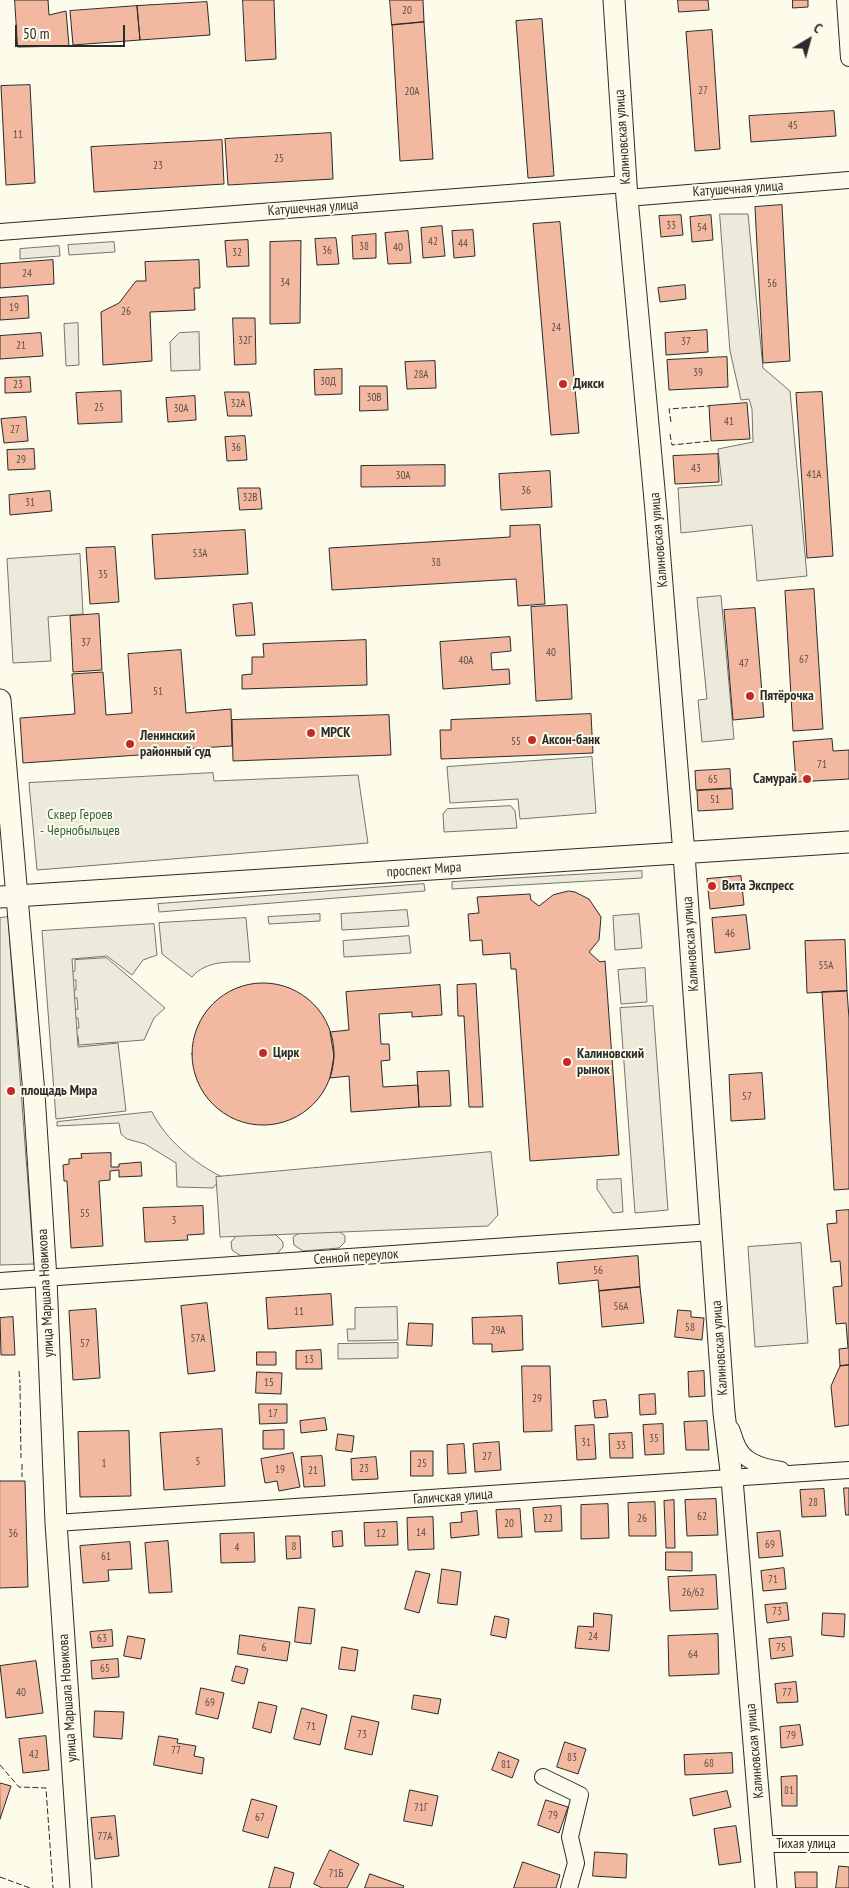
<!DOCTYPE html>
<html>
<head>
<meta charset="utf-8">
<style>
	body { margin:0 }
	#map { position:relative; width:849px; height:1888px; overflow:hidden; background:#fdfbea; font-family:"PT Sans Narrow",sans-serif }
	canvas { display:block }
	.north { position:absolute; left:784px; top:15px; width:50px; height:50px; -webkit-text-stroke:4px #fdfbea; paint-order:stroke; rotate:37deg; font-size:14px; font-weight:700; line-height:20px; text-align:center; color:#2b2b2b }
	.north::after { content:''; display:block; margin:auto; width:18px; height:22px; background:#2b2b2b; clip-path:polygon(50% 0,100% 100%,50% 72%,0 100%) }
	.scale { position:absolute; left:15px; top:25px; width:110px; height:22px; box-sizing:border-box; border:2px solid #2b2b2b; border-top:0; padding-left:6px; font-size:15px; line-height:18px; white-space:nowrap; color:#2b2b2b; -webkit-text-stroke:4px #fdfbea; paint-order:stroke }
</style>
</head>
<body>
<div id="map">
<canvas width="849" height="1888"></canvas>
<div class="north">С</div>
<div class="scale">50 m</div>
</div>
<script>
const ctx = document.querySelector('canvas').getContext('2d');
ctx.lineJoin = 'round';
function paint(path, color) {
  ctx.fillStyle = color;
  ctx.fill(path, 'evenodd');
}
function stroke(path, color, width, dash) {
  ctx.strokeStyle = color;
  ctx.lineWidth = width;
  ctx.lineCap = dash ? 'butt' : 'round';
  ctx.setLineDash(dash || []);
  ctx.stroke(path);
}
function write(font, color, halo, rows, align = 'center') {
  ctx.font = font + ' "PT Sans Narrow",sans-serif';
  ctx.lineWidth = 4;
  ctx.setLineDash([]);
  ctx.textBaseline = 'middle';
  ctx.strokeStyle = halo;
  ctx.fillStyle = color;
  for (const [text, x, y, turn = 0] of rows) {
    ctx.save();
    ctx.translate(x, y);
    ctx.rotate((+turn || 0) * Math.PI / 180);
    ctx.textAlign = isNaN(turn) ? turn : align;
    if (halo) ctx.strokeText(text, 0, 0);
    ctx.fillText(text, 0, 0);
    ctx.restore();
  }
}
const green = new Path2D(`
	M720 214H748L763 368 790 391 807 576 757 581 752 525 681 533 678 488 722 485 718 449 753 442 752 409 749 399 741 400 730 351Z
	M199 332 200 370 171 371 170 342 179 333Z
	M213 773 214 781 358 775 368 843 37 870 29 783Z
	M511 806 515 811 517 828 444 832 443 814 447 809Z
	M642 871V878L452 889V882Z
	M424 884 425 891 159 912 158 904Z
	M407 910 409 926 342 930 341 914Z
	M320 914V921L269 924 268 917Z
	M639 914 642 948 615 950 613 916Z
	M246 918 250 962C230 962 206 960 192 977L162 954 159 923Z
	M409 936 411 953 344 957 343 941Z
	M107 958 165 1008 154 1018 144 1040 79 1045 78 1036H75L74 1028H79L78 1018H74L73 1010 78 1009 77 998H73V990H76V980H72V972L75 971V960Z
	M645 968 647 1002 621 1004 618 970Z
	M152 1112C166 1140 194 1163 222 1177L213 1188 177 1187 176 1163 145 1144 127 1139 121 1134 119 1123 57 1126V1122Z
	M621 1179 623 1212 613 1213 597 1189V1180Z
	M340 1232 345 1236V1242L339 1248 303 1251 294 1245 293 1237 299 1233Z
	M276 1235 283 1242V1247L277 1254 241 1256 232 1250 231 1242 236 1236Z
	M801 1243 808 1343 755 1347 748 1247Z
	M398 1343V1358L338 1359V1344Z`);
paint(green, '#ecebdb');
stroke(green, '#74746e', 1);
const parking = new Path2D(`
	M114 242 115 252 69 255 68 245Z
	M59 246 60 256 20 259V249Z
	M78 323 79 365 66 366 64 324Z
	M80 554 83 614 48 617 51 661 13 663 7 559Z
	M721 596 734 739 702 742 698 700 707 699 697 598Z
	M592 757 596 813 520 819 518 799 450 803 447 767Z
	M8 917 34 1264 0 1265V918Z
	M154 924 157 955 143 960 132 975 107 956 72 959 78 1047 118 1043 126 1111 56 1119 42 931Z
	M653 1006 668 1210 635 1213 620 1008Z
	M491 1152 498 1215 488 1226 220 1237 216 1177Z
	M397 1307 398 1340 348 1341 347 1329H355V1308Z`);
paint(parking, '#eceadb');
stroke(parking, '#74746e', 1);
const building = new Path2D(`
	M15 0H48L49 15 66 11 69 46 18 47Z
	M243 0H274L276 59 246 61Z
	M390 0H423L424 22 392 25Z
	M678 0H708L709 10 679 12Z
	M793 0H808V7L793 8Z
	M207 2 210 35 140 40 137 6Z
	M137 6 140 40 73 45 70 11Z
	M542 19 554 176 528 178 516 21Z
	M424 22 433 159 400 161 392 25Z
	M712 30 720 149 695 151 686 32Z
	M30 85 35 183 6 185 1 86Z
	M834 111 836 136 751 142 749 116Z
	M331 133 333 179 228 185 225 139Z
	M222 140 224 184 94 192 91 147Z
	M782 205 790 361 763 363 755 207Z
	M681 215 683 235 661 237 659 216Z
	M711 215 713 240 692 242 690 217Z
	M560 222 579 433 551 435 533 224Z
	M442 226 445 256 423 258 421 228Z
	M473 230 475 256 454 258 452 231Z
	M408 231 411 263 388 264 385 233Z
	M376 234V258L353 259 352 236Z
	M336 238 339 264 317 265 315 239Z
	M248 240 249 266 227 267 225 241Z
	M301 241 300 323 270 324V242Z
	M53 260 54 284 0 288V264Z
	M199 260 200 288H194L195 310 150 312 152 361 103 365 101 312 119 303 136 281H146L145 262Z
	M685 285 686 299 660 302 658 288Z
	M28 296 29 318 0 320V298Z
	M233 318H255L256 364 235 365Z
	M707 330 708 352 666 355 665 333Z
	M41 333 43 356 0 359V336Z
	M727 357 728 387 669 390 667 360Z
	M435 361 436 388 407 389 405 362Z
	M342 369V394L315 395 314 370Z
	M30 377 31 392 5 393V378Z
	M360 386H387L388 410 360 411Z
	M121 391 122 422 78 424 76 393Z
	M225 392H249L252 416H228Z
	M822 392 833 556 807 558 796 393Z
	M195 396 196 420 168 422 166 398Z
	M747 403 750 439 711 441 709 406Z
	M26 417 28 441 4 443 1 419Z
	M245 436 247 460 227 461 225 437Z
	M34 449 35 469 8 470 7 450Z
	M718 454 719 482 675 484 673 456Z
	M445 465V486L361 487V466Z
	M550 471 552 507 501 510 499 474Z
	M238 488H260L262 509 240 510Z
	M50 491 52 511 10 515 9 495Z
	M540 525 545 604 518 606 516 579 332 590 329 548 510 537V526Z
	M245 530 248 574 155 579 152 535Z
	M115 547 119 602 90 604 86 548Z
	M814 589 823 729 793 731 785 591Z
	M252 603 255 635 236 636 233 605Z
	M567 605 572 699 536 701 531 607Z
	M755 608 764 717 733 720 724 610Z
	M99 614 102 670 73 672 70 616Z
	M510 637 511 651 491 653 492 670 509 669 510 684 443 689 440 642Z
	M366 640 367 685 242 689V675L252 674V657H264L263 644Z
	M181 650 186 713 231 709 232 746 182 749V752L23 763 20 718 75 714 72 674 103 672 106 715 132 713 128 654Z
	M591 714 593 753 441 759 440 730H451V720Z
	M389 715 391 755 233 761 232 720Z
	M832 739 833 751 849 750V779L796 782 793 742Z
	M730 769 731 788 696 790 695 771Z
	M732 789 733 809 698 811 697 791Z
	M741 876 744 905 710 909 707 879Z
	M569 891 575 892 589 899 601 917 599 940 589 952 600 962 605 961 619 1155 530 1161 516 969H511L510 953 483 955 482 940 470 941 468 914 479 913 477 897 530 894 531 900 539 906 553 895Z
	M746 915 750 949 715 953 712 918Z
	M845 940 847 991 807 993 805 941Z
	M192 1054a71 71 0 1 1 142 0a71 71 0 1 1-142 0Z
	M476 984 483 1107H469L464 1016H458L457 985Z
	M440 985 442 1015 412 1017V1012L379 1014 381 1044H389L390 1060 381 1061 383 1087 418 1085 419 1107 351 1112 349 1076 330 1078 334 1056 330 1032 349 1030 346 992Z
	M847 991 849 1018V1189L834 1190 822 992Z
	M449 1071 451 1106 419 1107 417 1072Z
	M762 1073 765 1119 731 1121 729 1075Z
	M111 1153V1167H119V1164L141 1162 142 1176 119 1177V1170L110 1171V1180L99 1181 103 1246 71 1248 67 1181H64L63 1165 69 1164V1159L82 1158 81 1154Z
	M203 1206 204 1234 187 1235 188 1240 145 1242 143 1208Z
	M849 1210V1365L840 1366 839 1349 848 1348 846 1323 836 1324 833 1287 842 1286 840 1261 831 1262 827 1224 837 1223 836 1211Z
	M638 1256 640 1287 599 1291 598 1280 559 1284 557 1263Z
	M640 1287 644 1323 602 1327 599 1291Z
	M331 1294 333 1325 268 1329 266 1298Z
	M207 1303 215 1371 188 1374 181 1306Z
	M96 1309 100 1378 73 1380 69 1311Z
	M678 1310 691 1311V1317L704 1318 702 1340 675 1337Z
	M522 1316 523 1350 492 1352V1344H473L472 1318Z
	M13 1317 15 1355H1L0 1318Z
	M409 1323 433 1324 432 1346 407 1345Z
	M321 1350 322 1369H296V1351Z
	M257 1352H276V1365H257Z
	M849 1365V1425L835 1427 831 1386 840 1366Z
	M522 1366H550L552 1431 524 1432Z
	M704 1371 705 1396 689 1397 688 1372Z
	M257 1372 282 1373 281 1394 256 1393Z
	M655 1394 656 1414 640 1415 639 1395Z
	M606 1400 608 1417 595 1418 593 1401Z
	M259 1404H287V1423L260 1424Z
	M325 1418 327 1430 301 1433 300 1421Z
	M707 1421 709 1450H686L684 1422Z
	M663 1424 664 1454 645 1455 643 1425Z
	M594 1425 596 1459 577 1460 575 1426Z
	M222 1429 225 1486 164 1490 160 1433Z
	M284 1430V1449H263V1431Z
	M129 1431 131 1496 80 1497 78 1432Z
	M632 1433 633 1458H610L609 1434Z
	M338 1434 354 1436 352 1452 336 1450Z
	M499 1442 501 1470 475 1472 473 1444Z
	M464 1444 466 1473 448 1474 447 1445Z
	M411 1451H433V1476H411Z
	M293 1453 300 1487 279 1491 277 1481 265 1483 261 1459Z
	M322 1456 325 1486 304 1487 301 1457Z
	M376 1457 378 1479 352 1480 351 1459Z
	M0 1481H25L28 1587 0 1588Z
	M844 1488H849V1515H846Z
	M824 1489 826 1516 802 1517 800 1490Z
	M716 1499 718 1535 687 1536 685 1500Z
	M674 1500 675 1548H666L664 1501Z
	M655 1502 656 1536H629L628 1503Z
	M608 1504 609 1538 581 1539V1505Z
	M561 1506 562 1531 535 1532 533 1508Z
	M520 1509 522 1537 498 1538 496 1510Z
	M477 1511 479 1535 451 1538 450 1523 462 1522 461 1513Z
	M433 1517 434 1549 408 1550 407 1518Z
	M397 1522 398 1545 365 1546 364 1523Z
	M342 1531 343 1546 333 1547 332 1532Z
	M780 1531 783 1556 759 1558 757 1533Z
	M254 1533 255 1562 221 1563 220 1534Z
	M286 1536H300L301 1558 287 1559Z
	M168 1541 172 1592 149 1593 145 1543Z
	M130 1542 132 1569 108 1570 109 1581 83 1583 80 1546Z
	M666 1552H692V1571L666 1570Z
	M784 1568 786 1589 763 1591 761 1571Z
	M442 1569 461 1572 457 1605 438 1603Z
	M416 1571 430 1574 419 1613 405 1609Z
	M716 1575 718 1609 670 1611 668 1577Z
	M787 1603 789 1620 767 1623 765 1605Z
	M299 1607 315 1609 311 1644 295 1642Z
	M594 1613 612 1615 609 1651 575 1648 578 1626 593 1627Z
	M823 1613 845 1614 844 1637 822 1635Z
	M495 1616 509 1619 506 1638 491 1635Z
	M112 1630 113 1646 92 1648 90 1632Z
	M718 1634 719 1674 669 1676 668 1636Z
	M240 1635 290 1642 287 1661 238 1654Z
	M128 1636 145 1639 141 1659 124 1656Z
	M791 1637 793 1656 771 1659 769 1639Z
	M342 1647 358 1650 355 1671 339 1669Z
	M118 1659 119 1677 92 1679 91 1661Z
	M36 1661 43 1713 6 1718 0 1666Z
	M236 1666 248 1669 244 1684 232 1681Z
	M796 1682 798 1702 777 1703 775 1684Z
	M201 1688 224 1693 218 1719 196 1714Z
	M414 1695 441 1699 438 1714 412 1709Z
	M259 1702 277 1706 271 1733 253 1728Z
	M302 1708 327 1715 320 1745 294 1739Z
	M95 1711 124 1712 122 1739 94 1737Z
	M352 1716 379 1722 372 1755 345 1749Z
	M800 1725 803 1745 781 1748 780 1727Z
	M46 1736 49 1770 23 1773 19 1739Z
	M159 1736 178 1739 177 1743 196 1746 194 1756 204 1758 202 1774 154 1765Z
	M565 1742 586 1749 578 1774 557 1767Z
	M499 1752 519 1760 512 1778 492 1770Z
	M732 1753 733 1773 685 1775 684 1755Z
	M797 1776V1806H782L781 1777Z
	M0 1783 11 1786 0 1819Z
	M410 1790 438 1796 432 1826 404 1821Z
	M727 1791 731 1807 693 1816 690 1799Z
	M252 1799 277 1806 268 1838 243 1831Z
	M546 1800 568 1807 559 1833 538 1825Z
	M115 1816 119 1856 95 1859 91 1818Z
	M736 1826 741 1862 719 1865 714 1829Z
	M330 1850 359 1864 347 1888H322L314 1884Z
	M595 1852 627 1854 626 1878 593 1876Z
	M523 1862 560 1875 556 1888H514Z
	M839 1866 849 1867V1888H836Z
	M275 1867 294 1873 290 1888H269Z
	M795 1872H817V1888H796Z
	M370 1874 404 1886 403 1888H365Z`);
paint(building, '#f2b8a0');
stroke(building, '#2b2b2b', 1);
const minor = new Path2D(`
	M845 0 849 58
	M627 198 849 180
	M0 232 626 184
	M0 1281 712 1232
	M731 1429C734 1436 736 1446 741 1452 749 1464 768 1468 781 1470
	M56 1523 849 1470
	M543 1777 580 1795 570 1837 576 1863 569 1888
	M763 1844H849`);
const major = new Path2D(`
	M614 0 627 198 656 511 684 854 724 1413 732 1479 766 1888
	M0 700 34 1094 46 1279 56 1523 81 1888
	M0 897 849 842`);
stroke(minor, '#2b2b2b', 18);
stroke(major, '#2b2b2b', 23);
stroke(minor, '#fdfbea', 16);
stroke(major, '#fdfbea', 21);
stroke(new Path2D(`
	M671 422 669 409 709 406
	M670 434 672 445 711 441
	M19 1371 20 1383
	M20 1385 21 1458
	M22 1464V1477
	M0 1765 19 1787 46 1788 53 1888
	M0 1877 30 1888`), '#2b2b2b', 1, [6, 2.5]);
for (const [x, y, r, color] of [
	[563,384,5,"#c62828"],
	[750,696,5,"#c62828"],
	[311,733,5,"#c62828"],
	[532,740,5,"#c62828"],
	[130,744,5,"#c62828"],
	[807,779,5,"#c62828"],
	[712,886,5,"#c62828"],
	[263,1053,5,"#c62828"],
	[567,1062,5,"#c62828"],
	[11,1091,5,"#c62828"]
]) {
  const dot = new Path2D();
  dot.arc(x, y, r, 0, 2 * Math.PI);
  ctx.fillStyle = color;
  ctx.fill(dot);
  stroke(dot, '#fdfbea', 2);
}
write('11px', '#5d4e48', null, [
	["20",407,11],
	["27",703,91],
	["20А",412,92],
	["45",793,126],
	["11",18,135],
	["25",279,159],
	["23",158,166],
	["33",671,226],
	["54",702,228],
	["42",433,242],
	["44",463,244],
	["38",364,247],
	["40",398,248],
	["36",327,251],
	["32",237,253],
	["24",27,274],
	["34",285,283],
	["56",772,284],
	["19",14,308],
	["26",126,312],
	["24",556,328],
	["32Г",245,341],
	["37",686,342],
	["21",21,346],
	["39",698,373],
	["28А",421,375],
	["30Д",328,382],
	["23",18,385],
	["30В",374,398],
	["32А",238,404],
	["25",99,408],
	["30А",181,409],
	["41",729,422],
	["27",15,430],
	["36",236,448],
	["29",21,460],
	["43",696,469],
	["41А",814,475],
	["30А",403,476],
	["36",526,491],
	["32В",250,498],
	["31",30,503],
	["53А",200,554],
	["38",436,563],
	["35",103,575],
	["37",86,643],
	["40",551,653],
	["67",804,660],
	["40А",466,661],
	["47",744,664],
	["51",158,692],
	["55",516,742],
	["71",822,765],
	["65",713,780],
	["51",715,800],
	["46",730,934],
	["55А",826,966],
	["57",747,1097],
	["55",85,1214],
	["3",174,1221],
	["56",598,1271],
	["56А",621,1307],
	["11",299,1312],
	["58",690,1328],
	["29А",498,1331],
	["57А",198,1339],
	["57",85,1344],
	["13",309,1360],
	["15",269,1383],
	["29",537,1399],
	["17",273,1414],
	["35",654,1439],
	["31",586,1443],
	["33",621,1446],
	["27",487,1457],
	["5",198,1462],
	["1",104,1464],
	["25",422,1464],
	["23",364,1469],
	["19",280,1470],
	["21",313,1471],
	["28",813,1503],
	["62",702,1517],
	["22",548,1519],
	["26",642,1519],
	["20",509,1524],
	["14",421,1533],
	["36",13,1534],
	["12",381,1534],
	["69",770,1545],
	["8",294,1547],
	["4",237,1548],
	["61",106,1557],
	["71",773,1580],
	["26/62",693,1593],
	["73",777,1612],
	["24",593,1637],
	["63",102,1639],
	["6",264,1648],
	["75",781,1648],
	["64",693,1655],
	["65",105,1669],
	["40",21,1693],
	["77",787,1693],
	["69",210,1703],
	["71",311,1727],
	["73",362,1735],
	["79",791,1736],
	["77",176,1751],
	["42",34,1755],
	["83",572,1758],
	["68",709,1764],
	["81",506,1765],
	["81",789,1791],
	["71Г",421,1808],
	["79",553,1816],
	["67",260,1818],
	["77А",105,1837],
	["71Б",336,1874]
]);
write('14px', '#2b2b2b', '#fdfbea', [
	["Калиновская улица",623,137,-94],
	["Катушечная улица",738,189,-4],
	["Катушечная улица",313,208,-4],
	["Калиновская улица",659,540,-95],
	["проспект Мира",424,870,-4],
	["Калиновская улица",691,944,-94],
	["Сенной переулок",356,1257,-4],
	["улица Маршала Новикова",46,1293,-93],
	["Калиновская улица",720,1348,-94],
	["Галичская улица",453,1497,-4],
	["улица Маршала Новикова",68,1698,-94],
	["Калиновская улица",755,1751,-95],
	["Тихая улица",806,1844]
]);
write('bold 14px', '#2b2b2b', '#fdfbea', [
	["Дикси",573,384],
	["Пятёрочка",760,696],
	["МРСК",321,733],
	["Ленинский",140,736],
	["районный суд",140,752],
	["Аксон-банк",542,740],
	["Самурай",797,779,"right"],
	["Вита Экспресс",722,886],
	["Цирк",273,1053],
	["Калиновский",577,1054],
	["рынок",577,1070],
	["площадь Мира",21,1091]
], 'left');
write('14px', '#34623c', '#fdfbea', [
	["Сквер Героев",80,815],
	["- Чернобыльцев",80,831]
]);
</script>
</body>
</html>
